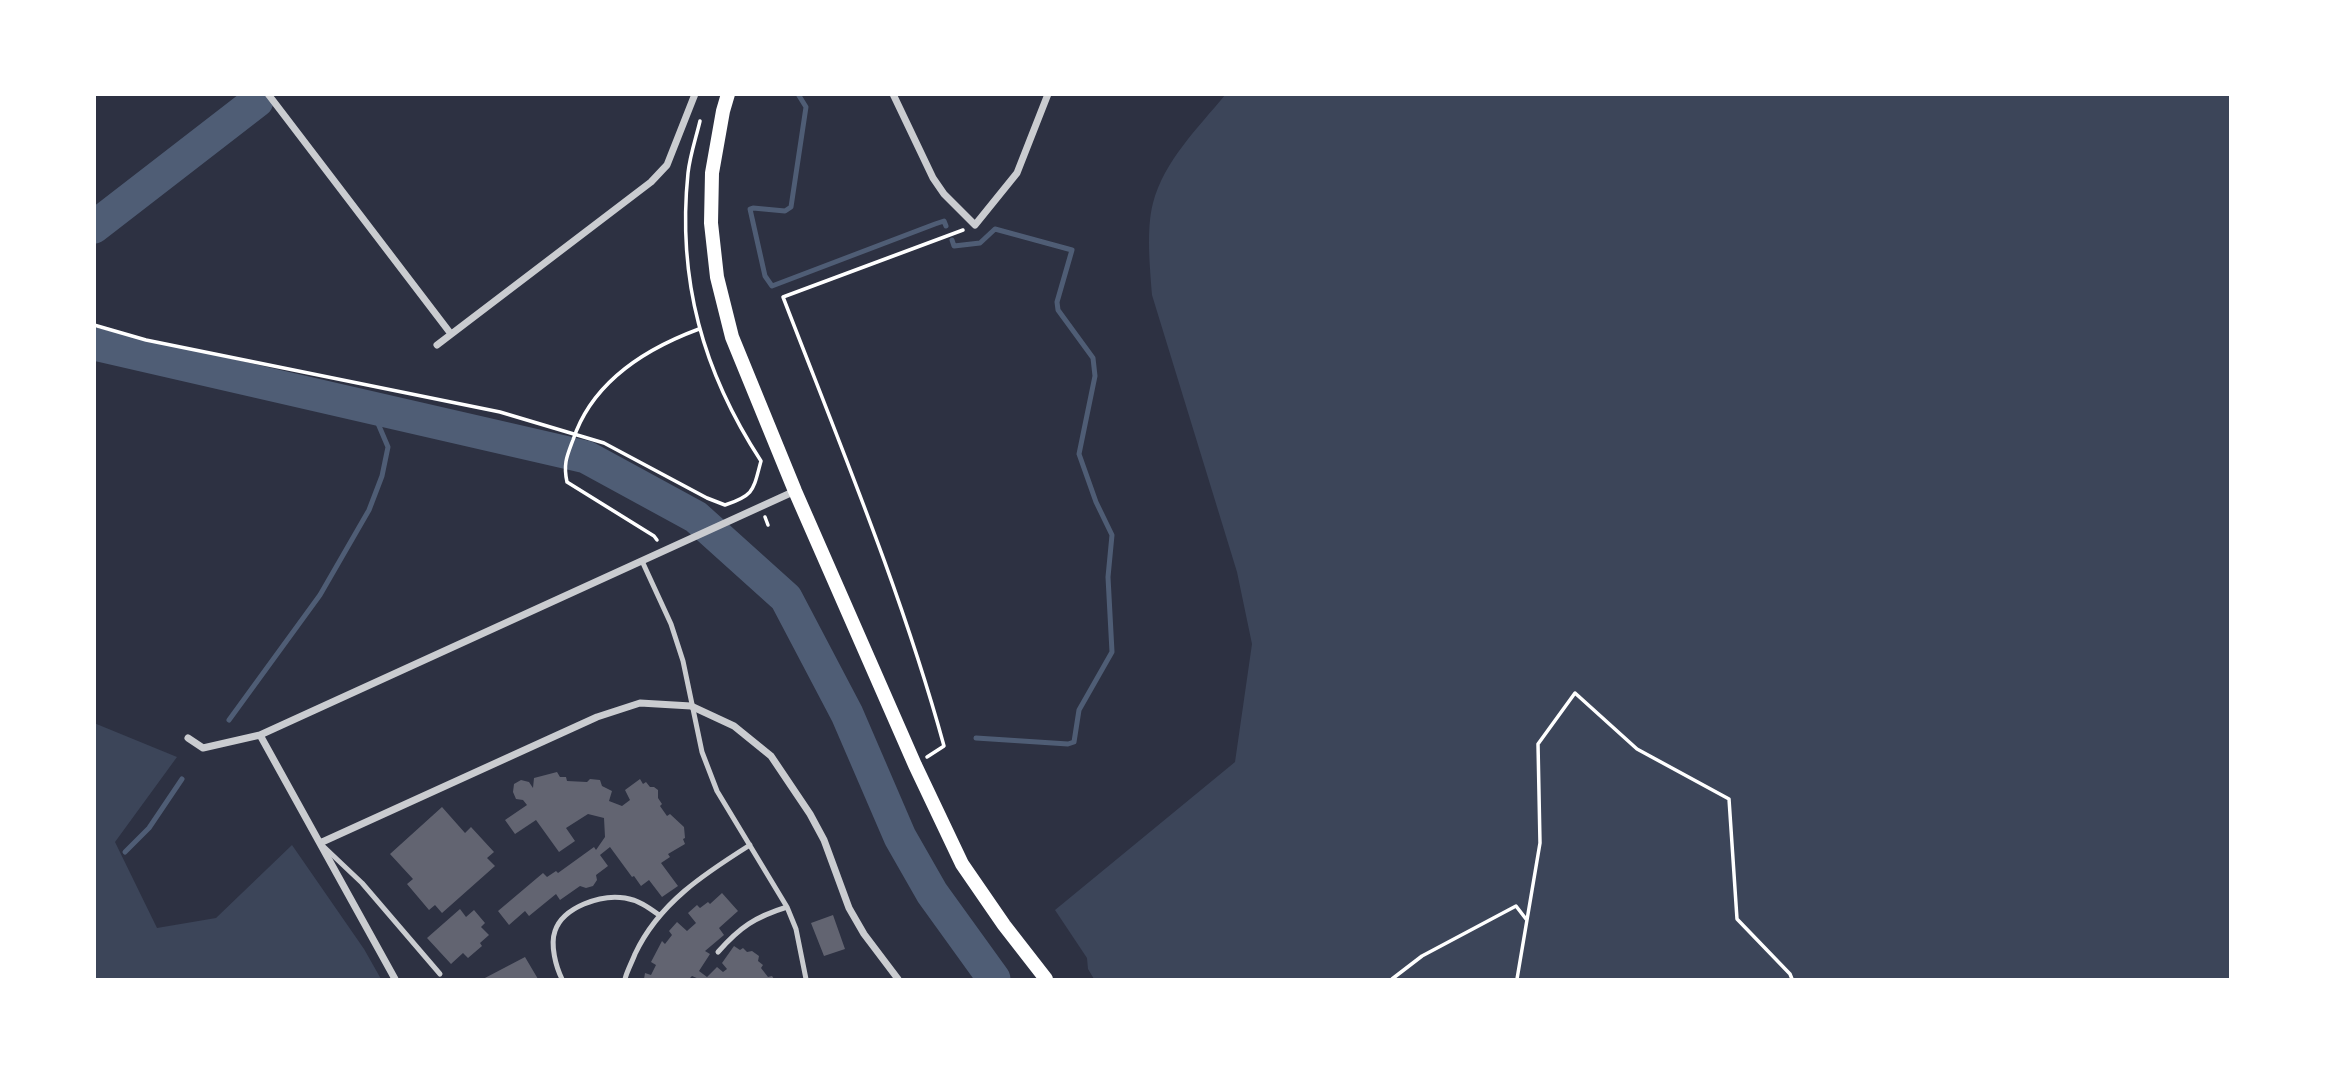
<!DOCTYPE html>
<html>
<head>
<meta charset="utf-8">
<style>
	body { margin:0 }
	#map { position:relative; width:2325px; height:1074px; overflow:hidden; background:#2d3142; font-family:"Open Sans",sans-serif }
	canvas { display:block }
	.frame { position:absolute; inset:0; border:96px solid #fff; pointer-events:none }
</style>
</head>
<body>
<div id="map">
<canvas width="2325" height="1074"></canvas>
<div class="frame"></div>
</div>
<script>
const ctx = document.querySelector('canvas').getContext('2d');
ctx.lineJoin = 'round';
function paint(path, color) {
  ctx.fillStyle = color;
  ctx.fill(path, 'evenodd');
}
function stroke(path, color, width, dash) {
  ctx.strokeStyle = color;
  ctx.lineWidth = width;
  ctx.lineCap = dash ? 'butt' : 'round';
  ctx.setLineDash(dash || []);
  ctx.stroke(path);
}
paint(new Path2D(`
	M1225 95H2230V979H1094L1088 969 1087 958 1055 910 1235 762 1252 644 1237 572 1152 295C1150 268 1146 229 1153 203 1164 161 1198 128 1225 95Z
	M94 723 177 757 115 842 157 928 216 918 292 845 364 949 381 979H95Z`), '#3c4559');
stroke(new Path2D(`
	M798 94 806 107 791 207 785 211 753 208 750 209 765 276 772 286 935 224 944 221 946 226
	M952 240 954 246 980 243 995 229 1072 250 1057 302 1058 310 1093 358 1095 376 1079 454 1096 502 1112 535 1108 577 1112 652 1079 710 1074 742 1068 744 976 738
	M229 720 320 595 369 510 382 476 388 447 371 407
	M125 852 149 828 182 779`), '#4f5d75', 5);
stroke(new Path2D(`
	M94 227 257 101
	M94 344 586 457 696 517 786 598 847 714 900 837 932 893 994 979`), '#4f5d75', 33);
paint(new Path2D(`
	M557 772 560 777H566L567 781 587 782 590 779 600 780 602 786 612 791 609 801 622 806 630 800 625 790 640 779 643 784 646 782 650 787H654L658 790V798L662 804 660 806 667 816 670 814 684 827 685 838 683 839 685 844 668 854 670 857 661 863 678 886 662 897 649 880 641 886 634 876 632 877 610 847 600 855 608 866 596 875 597 880 593 886 586 888 580 886 560 900 556 894 529 916 525 911 509 925 498 911 543 873 547 877 556 871 558 873 594 847 596 850 605 837 604 818 588 814 566 828 575 841 559 852 536 820 515 834 505 820 527 805 523 800 516 799 513 792 514 784 521 780 529 782 533 788 534 778Z
	M442 807 465 833 471 827 494 852 487 858 495 866 442 913 435 905 429 910 407 884 413 879 390 854Z
	M722 893 738 911 719 928 724 935 705 951 710 954 699 971 707 977 717 967 723 972 727 969 722 963 734 946 740 950 743 948 747 952 752 951 759 956 758 961 763 965 761 968 768 977 772 976 774 979H699L692 976 689 979H644L645 973 651 975 656 965 651 962 662 941 665 944 672 935 669 931 677 922 687 931 696 923 688 913 697 905 700 908 708 902 710 904Z
	M460 909 466 917 474 910 485 923 481 927 489 935 480 943 482 946 468 958 463 953 451 964 427 938Z
	M833 915 845 949 824 956 811 923Z
	M525 957 538 979H483Z`), '#626471');
stroke(new Path2D(`
	M94 325 146 340 500 412 604 443 707 498 725 505C755 495 753 490 761 461 703 372 677 280 688 173 690 155 696 138 700 121
	M765 517 768 525
	M657 540 654 536 567 482C563 464 567 456 573 440 592 382 645 349 699 329
	M927 757 944 746C902 593 840 445 783 297L963 230
	M1392 979 1422 956 1516 906 1526 919
	M1517 979 1540 843 1538 744 1575 693 1637 749 1729 799 1737 919 1790 974 1792 979`), '#fff', 3.5);
stroke(new Path2D(`
	M642 561 671 624 683 661 702 752 717 791 787 907 796 929 806 979
	M324 847 362 883 440 974
	M718 952C740 927 755 917 787 907
	M562 979C556 967 550 945 555 931 563 907 601 894 625 898 638 900 648 907 659 915
	M625 979C627 971 632 962 635 954 659 903 704 874 750 845`), '#caccd0', 5);
stroke(new Path2D(`
	M268 94 451 334
	M893 94 933 178 944 194 975 225 1017 173 1048 94
	M437 345 651 182 667 165 695 94
	M260 735 395 979
	M188 738 203 748 260 735 795 491
	M320 843 597 717 640 703 691 706 734 726 771 756 810 814 824 840 849 908 864 934 898 979`), '#caccd0', 7);
stroke(new Path2D(`
	M728 94 723 111 712 173 711 223 717 277 732 337 795 491 915 765 962 864 1004 925 1046 979`), '#fff', 14);
</script>
</body>
</html>
